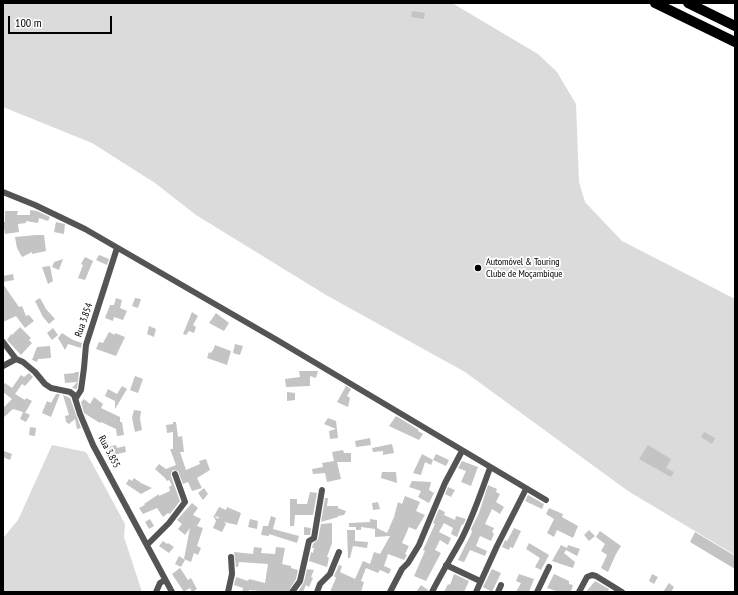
<!DOCTYPE html>
<html>
<head>
<meta charset="utf-8">
<style>
	body { margin:0 }
	#map { position:relative; width:738px; height:595px; overflow:hidden; background:#fff; font-family:"PT Sans Narrow",sans-serif }
	canvas { display:block }
	.frame { position:absolute; inset:0; border:4px solid #000; pointer-events:none }
	.scale { position:absolute; left:8px; top:16px; width:104px; height:18px; box-sizing:border-box; border:2px solid #000; border-top:0; padding-left:5px; font-size:12px; line-height:14px; white-space:nowrap; color:#000; -webkit-text-stroke:3px #fff; paint-order:stroke }
</style>
</head>
<body>
<div id="map">
<canvas width="738" height="595"></canvas>
<div class="frame"></div>
<div class="scale">100 m</div>
</div>
<script>
const ctx = document.querySelector('canvas').getContext('2d');
ctx.lineJoin = 'round';
function paint(path, color) {
  ctx.fillStyle = color;
  ctx.fill(path, 'evenodd');
}
function stroke(path, color, width, dash) {
  ctx.strokeStyle = color;
  ctx.lineWidth = width;
  ctx.lineCap = dash ? 'butt' : 'round';
  ctx.setLineDash(dash || []);
  ctx.stroke(path);
}
function write(font, color, halo, rows, align = 'center') {
  ctx.font = font + ' "PT Sans Narrow",sans-serif';
  ctx.lineWidth = 3.5;
  ctx.setLineDash([]);
  ctx.textBaseline = 'middle';
  ctx.strokeStyle = halo;
  ctx.fillStyle = color;
  for (const [text, x, y, turn = 0] of rows) {
    ctx.save();
    ctx.translate(x, y);
    ctx.rotate((+turn || 0) * Math.PI / 180);
    ctx.textAlign = isNaN(turn) ? turn : align;
    if (halo) ctx.strokeText(text, 0, 0);
    ctx.fillText(text, 0, 0);
    ctx.restore();
  }
}
paint(new Path2D(`
	M3 3H452L538 54 557 72 576 104 579 182 585 202 602 220 622 241 735 299V555L628 491 465 372 326 295 196 215 155 183 92 143 3 107Z
	M52 445 86 452 125 524 124 537 142 592H3V538L18 520Z`), '#dbdbdb');
paint(new Path2D(`
	M412 11 425 13 424 19 411 17Z
	M30 210 37 211 50 217 48 221 39 218 38 223 26 221V223L18 224 19 232 5 234 3 222H5V211H18L17 215H30Z
	M56 222 65 224 64 234 54 232Z
	M36 235H44L46 251 32 254V252L22 257 17 248 15 237Z
	M99 255 109 259 107 265 96 260Z
	M85 257 93 261 85 280 78 278 83 265 81 264Z
	M63 259 59 270 52 267 54 262Z
	M50 266 53 281 48 284 42 267Z
	M13 274 14 280 3 282V276Z
	M3 284 19 307 22 306 26 316 29 315 34 321 25 328 16 316 3 322Z
	M40 298 46 309 55 319 49 324 43 317 35 301Z
	M116 298 122 300 120 308 127 311 123 320 114 317 113 321 105 318 110 305H114Z
	M135 298 141 299 138 308 132 306Z
	M192 312 198 316 193 325 196 327 194 333 189 331 186 335 183 334Z
	M216 313 229 323 224 331 209 323Z
	M149 326 156 329 154 337 147 334Z
	M20 327 31 338 29 340 32 343 21 355 7 340 11 334 12 335Z
	M53 328 58 335 52 340 47 333Z
	M109 332 115 335V333L125 337 116 356 96 349 99 342 103 343Z
	M62 333 73 340 82 343 81 348 68 344 65 350 58 338Z
	M235 344 243 346 240 355 233 353Z
	M215 345 231 351 227 365 207 358 209 352 211 353 213 350Z
	M50 346 51 358 38 359 37 362 32 360 37 347Z
	M299 371H318L316 378 310 376V386L286 387 285 379 300 377Z
	M75 372H79L77 389 72 388 77 382 65 383 64 374 75 373Z
	M29 373 33 377 25 386 22 384 15 394 25 400 26 398 32 401 25 413 24 412 30 415 26 422 20 419 23 412 13 409 3 418V408L12 399 3 392V385L5 383 12 388 21 375 24 377Z
	M135 376 143 379 138 393 130 390Z
	M122 386 127 389 115 409V401L105 396 108 389 117 394Z
	M346 386 351 389 347 396 350 398 348 407 337 402Z
	M287 392 295 393V400L287 401Z
	M56 394H60L51 417 42 413 47 401 51 403Z
	M63 395 70 398 81 428 77 429 75 419 69 424 66 422 65 416 69 415Z
	M94 397 103 404 101 408 120 417V422H122L124 435 117 436 116 429 101 422 100 423 84 413 81 402 84 399 90 404Z
	M134 410 141 411 140 419 142 430 135 432 132 418Z
	M396 416 419 430 418 431 423 434 419 440 389 426Z
	M328 418 336 421 338 438 330 439 329 431 336 429 324 424Z
	M173 422H176L178 437 182 436 184 452H180L186 470 200 464 199 461 206 459 210 470 197 478 202 488 192 491 188 482 183 484 178 471 173 470 171 473V476L180 501 170 514 168 513 163 517 157 508 143 514 139 508 145 505 144 504 159 494V496L170 491 169 487 172 485 169 480 167 481 165 478 155 469 159 464 166 469 176 465 170 449H173V432L167 433 166 425 173 424Z
	M30 427 36 428 35 436 29 435Z
	M704 432 715 438 712 444 701 437Z
	M370 438 371 445 356 447 355 441Z
	M392 444 394 453 383 455V451L373 452 372 448Z
	M116 445 117 448 125 446 126 452 109 456 107 447Z
	M648 445 671 459 666 468 674 472 671 477 639 459Z
	M343 450 344 453H351V462H337L341 479 327 482 325 473 313 474 312 469 323 467 322 463 334 461 332 452Z
	M4 451 12 454 10 460 3 457Z
	M422 454 433 460 431 465 425 462 421 475 413 473Z
	M436 454 449 460 446 466 433 460Z
	M462 461 478 467 471 486 461 482 466 471 458 468Z
	M382 472H396L397 483 381 478Z
	M134 478 141 483 152 488 141 494 126 484 129 479 132 481Z
	M412 481 431 482 429 490 434 493 429 503 418 497 421 491 409 487Z
	M488 485 497 489 496 492 500 494 496 502 504 507 500 514 492 509 485 524 494 528 492 532 494 534 491 541 480 536 476 546 487 551 485 556 470 550 464 562 458 560 472 532 471 529 479 513Z
	M448 487 455 490 451 497 445 494Z
	M204 488 208 494 203 500 198 493Z
	M310 492 317 493 313 515H295L294 526H290V499H297V504H307Z
	M528 495 544 504 542 509 525 501Z
	M405 496 420 502 416 511 425 515 416 530 409 527 402 543 409 546 405 554 407 555 404 560 388 554 384 566 391 569 389 574 380 570 378 573 366 568 361 581 364 582 361 592H330L336 578 334 576 339 565 342 566 340 572 355 579 363 561 370 564 374 552 380 554 390 536 375 537V529L361 527V530H356V527H349V523L370 522V519L377 520V528L387 533 394 517 398 502 402 504Z
	M325 498H328L327 506H338V508L346 511 344 515 338 516V517L321 522Z
	M378 502 380 509 373 510 372 503Z
	M192 503 198 508 193 515 201 519 197 526 203 528 197 546 201 548 198 555 194 553 191 562 184 559 190 528 185 535 178 529 182 524 177 520Z
	M219 507 226 510 227 507 241 513 237 525 224 522 226 524 222 532 213 528 216 521 213 515 218 519 219 517 214 516Z
	M549 508 563 514 562 517 578 526 573 538 557 530 554 537 547 533 554 519 546 514Z
	M439 509 445 512 444 515 455 520 456 516 466 519 463 525 462 524 457 537 451 534 453 528 444 523 439 532 451 538 448 545 440 540 435 550 441 553 426 581 414 576 425 551 423 550 435 524 433 523Z
	M271 516 276 518 273 529 299 536 297 543 269 534V536L261 535 263 526H268Z
	M150 519 154 526 149 529 145 522Z
	M250 519 258 521 257 529 248 527Z
	M332 523V543L327 557 329 558 327 567 309 561 311 552 313 553 314 548H312L313 544 318 539 321 524Z
	M304 527 311 528 310 535H304Z
	M514 528 521 531 513 548 510 547 509 550 502 547 505 540 507 541Z
	M347 530H355V541L368 542 367 548 353 546 350 558H348Z
	M589 530 595 536 589 541 584 535Z
	M600 531 621 546 616 554 608 572 601 568 607 555 601 551 605 544 596 537Z
	M695 532 735 556V569L690 542Z
	M163 541 167 544 168 543 174 547 169 553 159 546Z
	M529 543 549 555 541 570 535 567 540 558 526 549Z
	M561 545 567 548 568 545 580 549 577 556 566 550 564 553 575 562 573 568 552 561Z
	M254 547 262 548 261 553 275 554 276 547 285 548 282 564 291 566V568L298 570 296 579 288 592H260V591L249 590V592H242L243 588 234 585 236 577 248 581 249 579 265 583 268 564 239 562 238 567H236L234 552 253 554Z
	M179 556 185 560 181 567 175 564Z
	M180 568 188 580 191 578 197 589 192 592 190 588 184 592 172 574Z
	M307 569 314 570 311 577 313 578 309 587 306 585 303 592H298L304 582Z
	M492 569 501 573 492 592 483 587Z
	M454 574 469 581 464 592H444L448 584 450 585Z
	M519 574 534 579 529 592H516L521 583 516 581Z
	M554 574 569 581V584L573 585 571 592H559L547 588Z
	M652 574 658 577 654 584 649 581Z
	M595 581 609 589 608 592H586Z
	M669 583 674 587 671 592H663Z
	M421 585 428 590V592H416Z`), '#c4c4c4');
stroke(new Path2D(`
	M3 192 35 205 85 229 277 340 546 500
	M3 342 16 359 23 362 35 372 45 384 51 388 70 392 74 395 80 414 93 445 172 592
	M3 366 16 359
	M76 398 81 390 84 368 86 345 117 248
	M147 545 169 523 185 502 175 474
	M446 565 480 581
	M156 592 160 583 165 580
	M228 592 232 574 231 557
	M292 592 300 581 309 541 314 538 322 490
	M317 592 320 584 330 574 339 552
	M390 592 402 569 408 563 419 545 445 483 462 451
	M432 592C441 574 451 558 461 540 473 517 481 492 490 468
	M476 592 497 546 526 489
	M498 592 501 585
	M537 592 549 567
	M579 592 587 577 592 575 596 576 622 592`), '#545454', 6);
stroke(new Path2D(`
	M655 3 735 42
	M688 3 735 26`), '#000', 10);
for (const [x, y, r, color] of [
	[478,268,4,"#000"]
]) {
  const dot = new Path2D();
  dot.arc(x, y, r, 0, 2 * Math.PI);
  ctx.fillStyle = color;
  ctx.fill(dot);
  stroke(dot, '#fff', 1.5);
}
write('10px', '#000', '#fff', [
	["Automóvel & Touring",486,262],
	["Clube de Moçambique",486,274]
], 'left');
write('10px', '#000', '#fff', [
	["Rua 3.854",84,320,-71],
	["Rua 3.855",109,452,62]
]);
</script>
</body>
</html>
